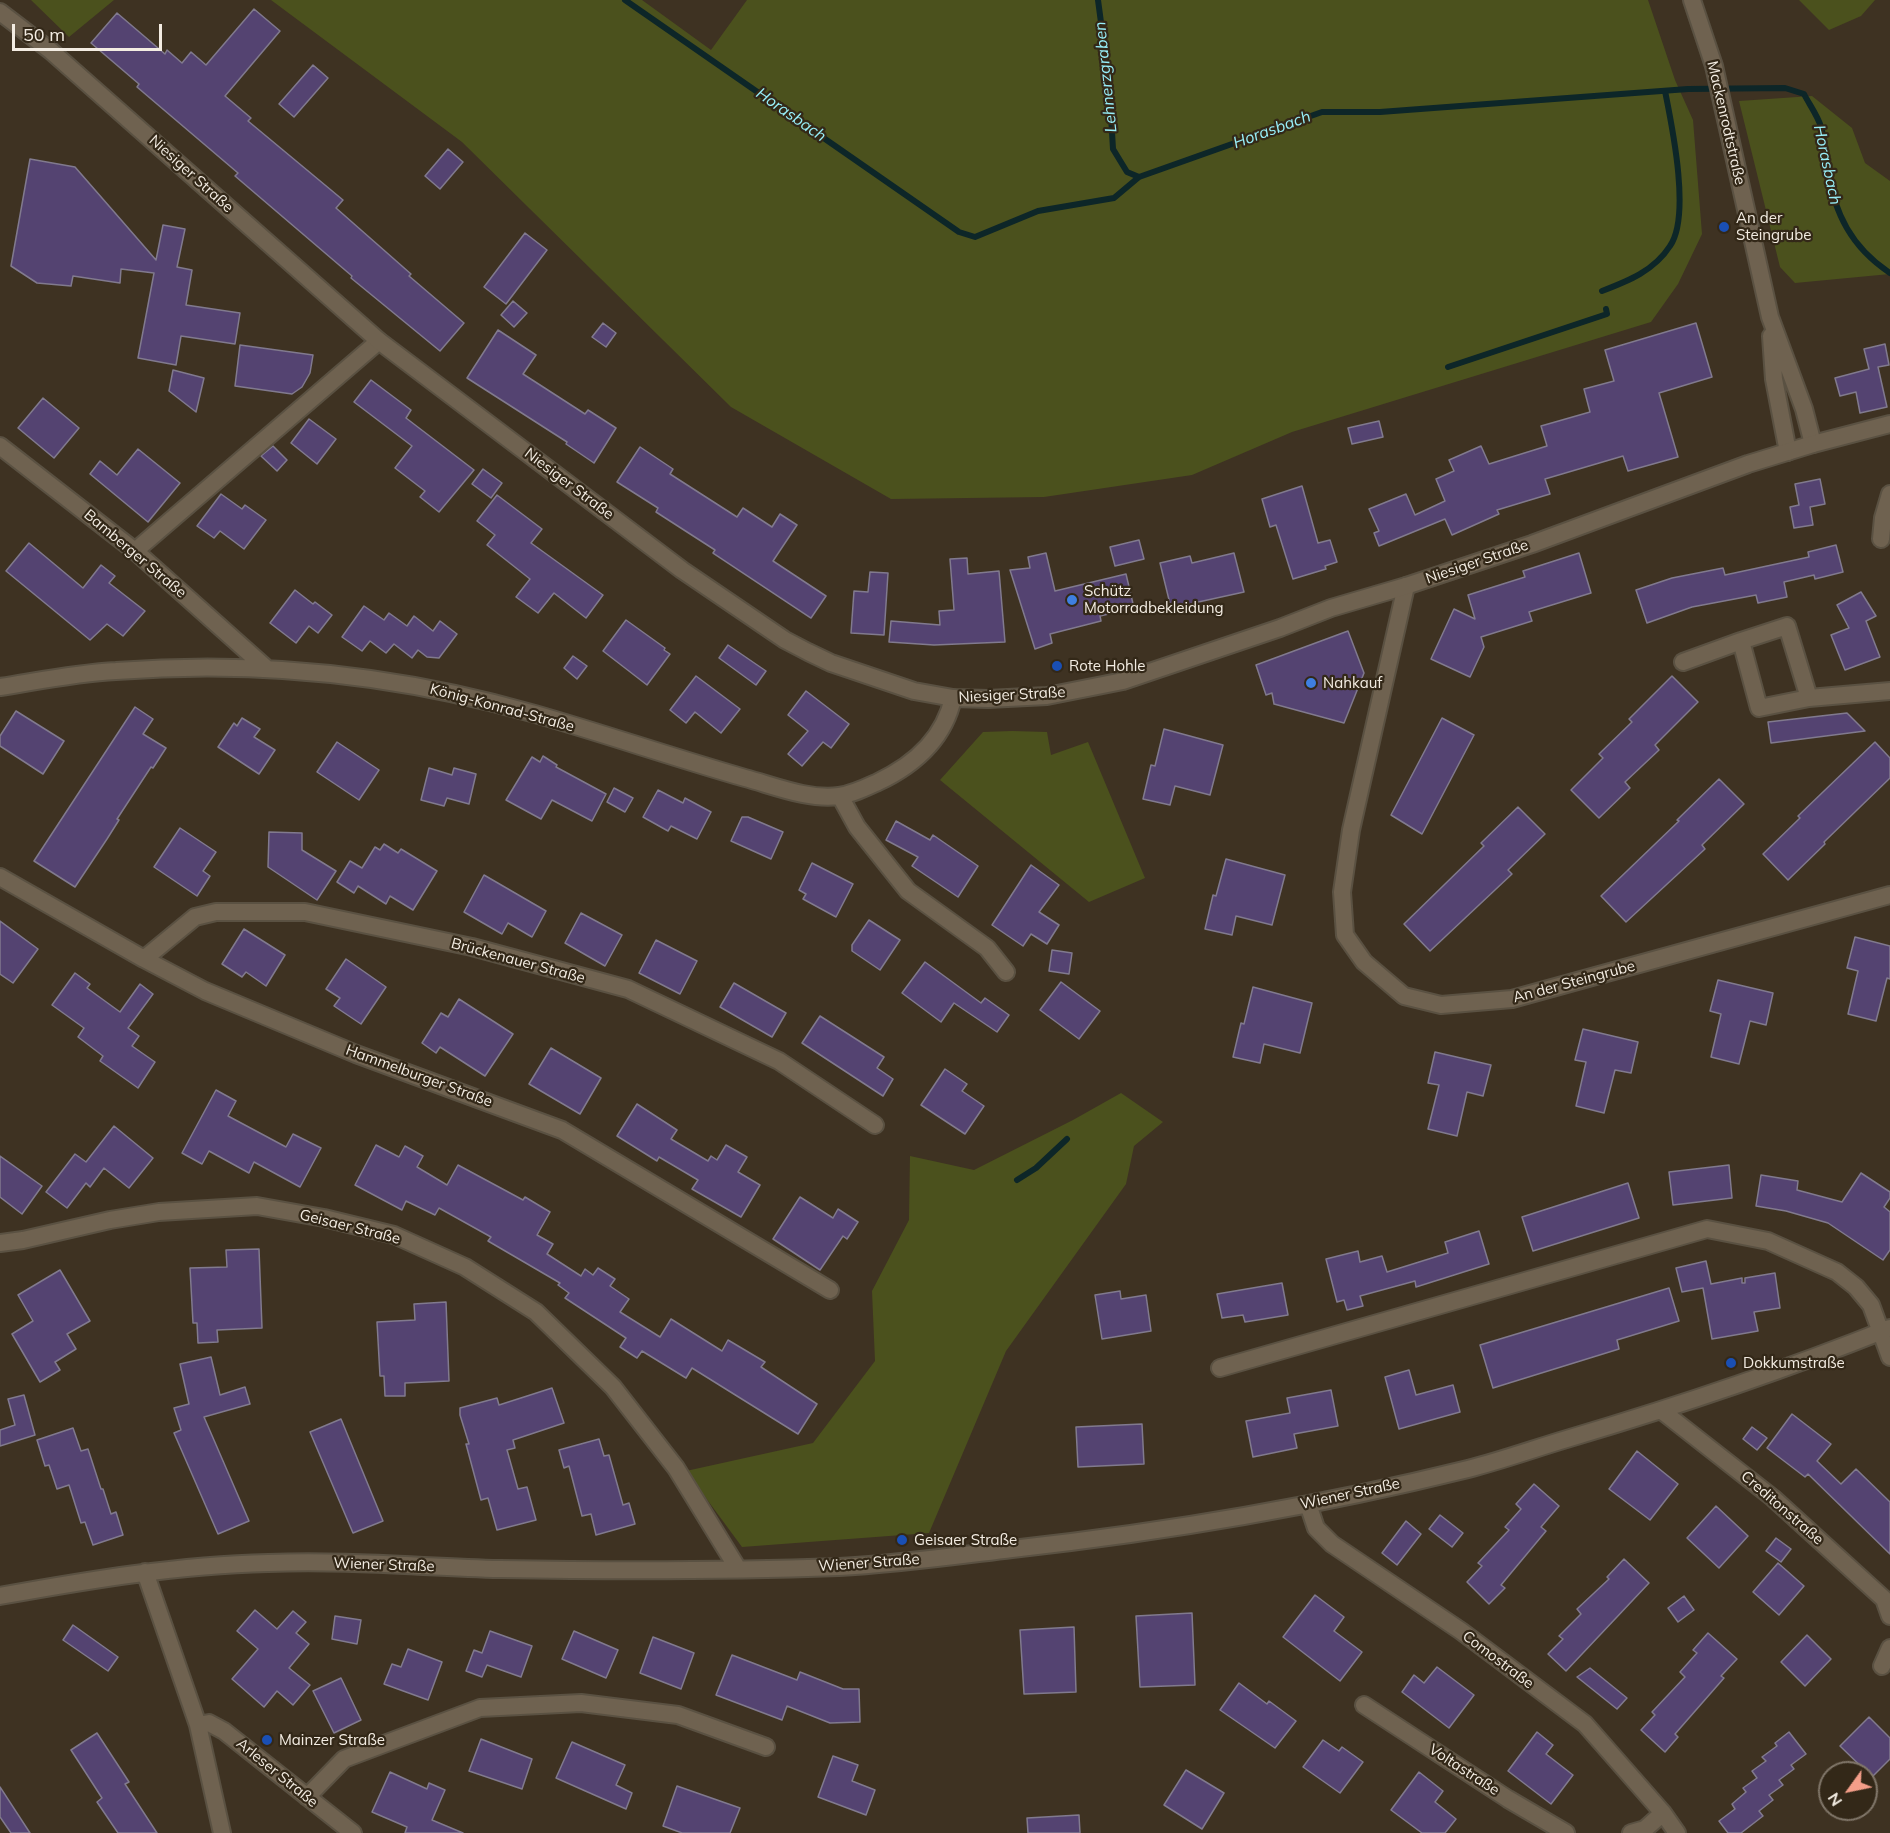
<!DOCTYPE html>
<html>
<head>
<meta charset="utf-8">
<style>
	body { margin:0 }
	#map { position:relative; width:1890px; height:1833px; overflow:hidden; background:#3e3222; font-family:Mulish,sans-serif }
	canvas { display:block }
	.north { position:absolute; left:1818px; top:1761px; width:60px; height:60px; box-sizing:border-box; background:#332818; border:2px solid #807669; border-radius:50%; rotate:237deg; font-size:16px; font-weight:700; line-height:24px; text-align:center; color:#f3ece2 }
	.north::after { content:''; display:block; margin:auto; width:21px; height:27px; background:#f49e89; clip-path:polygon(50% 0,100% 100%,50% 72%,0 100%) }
	.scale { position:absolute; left:12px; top:24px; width:150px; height:27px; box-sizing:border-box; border:3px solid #f3ece2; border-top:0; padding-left:8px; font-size:18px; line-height:21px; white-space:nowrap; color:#f3ece2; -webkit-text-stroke:4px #332818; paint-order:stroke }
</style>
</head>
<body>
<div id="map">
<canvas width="1890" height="1833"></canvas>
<div class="north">N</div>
<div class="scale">50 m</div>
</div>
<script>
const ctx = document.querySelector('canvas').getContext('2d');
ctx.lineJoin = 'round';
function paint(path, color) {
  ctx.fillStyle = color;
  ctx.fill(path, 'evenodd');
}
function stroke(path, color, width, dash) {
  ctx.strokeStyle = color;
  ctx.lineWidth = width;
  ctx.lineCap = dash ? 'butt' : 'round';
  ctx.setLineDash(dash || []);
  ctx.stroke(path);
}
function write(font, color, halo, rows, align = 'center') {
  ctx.font = font + ' Mulish,sans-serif';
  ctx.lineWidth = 4.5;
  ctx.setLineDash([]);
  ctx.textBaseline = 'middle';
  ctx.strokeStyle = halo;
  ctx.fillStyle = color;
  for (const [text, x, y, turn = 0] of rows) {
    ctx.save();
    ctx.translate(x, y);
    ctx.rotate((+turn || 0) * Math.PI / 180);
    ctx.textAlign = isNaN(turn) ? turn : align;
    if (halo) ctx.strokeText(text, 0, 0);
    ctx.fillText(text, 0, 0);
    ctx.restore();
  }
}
paint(new Path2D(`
	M31 0H114L69 37Z
	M271 0H642L711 50 747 0H1648L1675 80 1693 120 1702 234 1678 284 1651 322 1292 432 1192 475 1044 497 891 499 731 407 462 142Z
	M1799 0H1875L1861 16 1829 30Z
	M1812 96 1852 128 1865 163 1890 181V274L1795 283 1780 267 1739 101Z
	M1012 731 1047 732 1051 755 1088 742 1145 878 1089 902 940 780 983 732Z
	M1121 1093 1163 1122 1134 1146 1126 1184 1006 1351 929 1533 742 1547 686 1471 813 1443 875 1361 872 1291 909 1220 910 1156 974 1170 1073 1120Z`), '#4b511d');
stroke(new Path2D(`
	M625 0 959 232 975 237 1038 211 1114 198 1139 177 1322 112H1380L1688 89 1785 88 1804 94C1809 104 1818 116 1821 127 1825 140 1825 155 1827 169 1835 214 1851 247 1890 273
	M1098 0 1109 82 1113 149 1127 172 1139 177
	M1602 291C1628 281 1654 271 1670 246 1691 216 1672 126 1665 91
	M1448 367 1607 314 1606 309
	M1017 1180 1036 1168 1067 1139`), '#0d2628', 6);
const building = new Path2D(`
	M254 9 280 31 225 96 251 118 248 121 343 200 336 208 411 274 409 276 464 323 440 351 351 278 352 276 235 176 238 173 137 87 139 84 91 43 117 13 165 54 167 50 182 63 191 52 206 65Z
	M313 65 328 78 294 117 279 104Z
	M448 149 463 162 440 189 425 176Z
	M30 159 75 167 156 260 163 225 185 229 177 267 192 270 186 305 240 313 235 344 181 336 176 365 138 358 154 273 121 269 120 283 73 276 71 286 37 283 11 266Z
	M525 233 547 250 506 304 484 287Z
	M513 301 527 313 514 327 501 315Z
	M603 323 616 333 606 347 592 337Z
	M1696 323 1712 377 1659 393 1678 457 1628 471 1623 456 1545 479 1550 494 1497 510 1499 514 1452 535 1445 519 1379 546 1374 533 1379 531 1369 509 1406 494 1415 515 1445 501 1436 479 1454 471 1449 460 1481 446 1489 464 1547 446 1541 426 1590 412 1584 389 1614 381 1605 350Z
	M498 330 536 355 523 374 585 414 588 410 616 428 594 463 566 444 567 442 467 378Z
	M1885 344 1889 365 1878 367 1887 407 1860 413 1856 392 1840 396 1835 378 1869 369 1864 349Z
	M240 345 313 355 310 373 302 387 292 394 235 386Z
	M173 370 204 378 196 412 169 391Z
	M371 380 411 410 406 418 474 470 439 512 420 497 425 491 395 468 412 446 354 402Z
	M43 398 79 428 54 458 18 428Z
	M309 419 336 439 317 464 291 443Z
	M1379 421 1383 437 1352 444 1348 428Z
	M273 446 287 460 277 471 261 456Z
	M640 447 673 469 670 474 737 517 743 508 772 527 780 514 797 525 773 561 826 596 811 618 713 553 715 550 656 512 658 508 617 482Z
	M138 449 180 483 148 522 90 474 100 461 117 475Z
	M483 469 502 483 491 498 472 484Z
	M1820 479 1825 504 1810 507 1813 525 1794 528 1790 507 1799 505 1795 484Z
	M1302 486 1318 543 1330 540 1337 562 1325 566 1326 569 1293 579 1276 525 1270 527 1262 499Z
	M221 494 242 509 245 505 266 520 244 549 220 531 214 538 197 526Z
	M497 495 542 529 531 543 603 595 586 618 554 593 538 613 516 597 530 579 487 545 495 535 477 521Z
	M1139 540 1144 559 1115 566 1110 547Z
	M29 543 83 588 101 565 115 576 109 583 145 611 123 636 107 624 90 640 6 571Z
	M1836 545 1843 572 1815 579 1814 575 1784 582 1787 597 1758 603 1756 595 1692 607 1647 623 1636 590 1672 578 1723 568 1725 575 1809 557 1808 552Z
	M1046 553 1055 591 1126 574 1134 608 1100 616 1101 621 1050 634 1052 643 1035 649 1010 570 1030 568 1028 557Z
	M1234 553 1244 592 1171 608 1160 563 1190 556 1192 563Z
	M1579 553 1591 593 1529 612 1532 621 1481 637 1484 647 1470 677 1431 659 1454 609 1475 619 1468 595 1525 577 1523 571Z
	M967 558 968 574 999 571 1005 642 934 645 889 642 891 621 940 625 939 611 954 610 950 559Z
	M870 572 888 573 884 635 851 633 854 591 868 592Z
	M295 590 313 604 315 602 332 615 318 633 309 626 296 643 270 623Z
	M1861 592 1876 616 1866 621 1880 657 1845 670 1831 635 1849 628 1837 605Z
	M364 606 384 620 389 613 407 626 414 616 433 631 440 621 457 634 439 658 427 657 418 650 412 658 394 644 386 653 370 641 362 651 342 637Z
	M626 620 665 648 664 650 670 654 647 685 603 651Z
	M1348 631 1364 673 1344 723 1274 704 1272 693 1266 695 1256 665Z
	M728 645 766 671 756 685 719 658Z
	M573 656 587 666 577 679 564 668Z
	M696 676 740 709 721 733 695 712 686 723 670 710Z
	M1672 676 1698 702 1655 745 1659 750 1625 782 1630 788 1599 818 1571 790 1603 758 1599 754 1632 722 1629 719Z
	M806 691 849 724 831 748 823 742 802 766 788 754 808 731 788 715Z
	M135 707 153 719 143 734 166 748 153 768 151 767 117 819 119 820 107 839 75 887 34 861Z
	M16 711 64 741 43 774 0 746V736Z
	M1847 713 1865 731 1771 743 1768 722Z
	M242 718 260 729 254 737 275 750 259 774 218 747 234 723 237 726Z
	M1442 718 1474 735 1422 834 1391 815Z
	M1164 729 1223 745 1210 795 1175 786 1170 805 1143 799 1151 765 1155 766Z
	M337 742 379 770 359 800 317 772Z
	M1875 742 1890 758V778L1824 842 1825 844 1788 880 1763 854 1800 818 1798 816Z
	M543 756 557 765 556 767 606 794 592 821 552 800 541 819 506 800 532 757 540 762Z
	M429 768 452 775 454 768 476 774 469 804 447 798 444 806 421 800Z
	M1719 779 1744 804 1702 845 1705 849 1626 922 1601 896 1679 821 1677 820Z
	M614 788 633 798 625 812 607 802Z
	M658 790 683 803 685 798 711 812 697 839 671 826 668 831 643 817Z
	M1518 807 1545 834 1508 870 1512 874 1430 951 1404 924 1484 846 1481 843Z
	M742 817H748L783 832 771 859 731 841Z
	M896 821 930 840 933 835 978 866 958 897 912 866 918 857 886 840Z
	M180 828 216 852 203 871 210 876 197 896 154 867Z
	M269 832 302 833V850L336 871 317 900 268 867Z
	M384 844 398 853 401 849 437 871 413 910 390 896 386 904 358 886 354 893 337 882 350 861 362 868 375 847 380 850Z
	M1226 859 1285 875 1272 925 1236 916 1232 935 1205 929 1213 895 1216 896Z
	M812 863 853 884 836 917 803 899 806 894 799 890Z
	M1031 865 1059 885 1039 912 1059 925 1047 944 1031 934 1023 946 992 925Z
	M484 875 546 911 532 937 508 923 502 934 464 912Z
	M581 913 622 935 605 966 565 943Z
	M869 920 900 940 880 970 852 951V945Z
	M0 921 38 949 13 983 0 974Z
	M244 929 285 955 266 986 246 972 242 977 222 964Z
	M1855 937 1890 946V979L1887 978 1876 1021 1848 1014 1858 971 1847 968Z
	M656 940 697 961 680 994 639 973Z
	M1052 950 1072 953 1069 974 1049 971Z
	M346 959 386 987 361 1024 334 1006 340 998 326 989Z
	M925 962 981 1003 985 998 1009 1015 997 1032 954 1003 941 1022 902 993Z
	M75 973 90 984 87 988 120 1012 140 984 153 994 128 1028 139 1036 132 1046 155 1062 138 1088 100 1061 103 1056 78 1037 84 1028 52 1005Z
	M1718 980 1773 993 1766 1025 1750 1021 1739 1064 1711 1057 1721 1014 1710 1011Z
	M1061 982 1100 1011 1079 1039 1040 1010Z
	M734 983 786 1013 772 1037 720 1007Z
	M1253 987 1312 1003 1300 1053 1264 1044 1260 1063 1233 1057 1241 1023 1244 1024Z
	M459 999 513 1034 485 1076 440 1047 436 1053 422 1043 441 1013 448 1017Z
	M820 1016 884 1057 877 1068 893 1079 883 1096 802 1043Z
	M1583 1029 1638 1042 1631 1073 1615 1070 1604 1113 1576 1106 1586 1062 1575 1060Z
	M551 1048 601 1078 580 1114 529 1084Z
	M1435 1052 1491 1065 1483 1096 1467 1092 1457 1136 1428 1129 1439 1085 1428 1083Z
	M945 1069 967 1084 962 1091 984 1106 965 1134 921 1105Z
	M216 1090 236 1101 228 1116 286 1147 293 1134 321 1148 300 1187 254 1162 249 1173 209 1151 202 1164 182 1153Z
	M637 1104 677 1130 671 1139 708 1161 711 1156 717 1160 726 1145 747 1157 738 1172 760 1185 741 1217 692 1189 698 1180 659 1157 657 1161 617 1136Z
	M114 1126 153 1158 129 1188 104 1168 90 1187 86 1183 67 1208 46 1192 75 1154 86 1162Z
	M376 1145 399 1157 405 1146 423 1156 417 1167 447 1185 458 1165 523 1200 525 1197 550 1212 537 1235 553 1244 547 1254 581 1276 585 1269 593 1275 598 1268 615 1279 610 1286 629 1299 620 1312 660 1337 671 1319 722 1351 728 1340 765 1362 761 1367 817 1404 798 1434 692 1368 686 1378 642 1351 637 1358 620 1347 626 1338 565 1298 569 1293 558 1285 560 1283 488 1241 491 1237 439 1208 435 1215 406 1201 402 1210 355 1185Z
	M0 1156 42 1186 22 1214 0 1197Z
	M1729 1165 1732 1198 1673 1205 1669 1172Z
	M1861 1173 1890 1192V1198L1884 1207 1890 1212V1250L1883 1260 1828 1223 1786 1211 1756 1206 1761 1175 1798 1181 1797 1190 1842 1202Z
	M1628 1183 1639 1218 1533 1251 1522 1217Z
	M800 1197 833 1218 838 1209 858 1222 847 1239 843 1236 820 1270 773 1239Z
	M1479 1231 1489 1264 1416 1287 1415 1281 1360 1296 1363 1306 1347 1310 1344 1300 1337 1302 1326 1259 1358 1251 1360 1262 1382 1256 1387 1272 1448 1253 1445 1242Z
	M259 1249 262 1328 217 1330 218 1342 198 1343 197 1323H193L190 1268 227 1267 226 1250Z
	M1706 1261 1711 1284 1742 1278V1283H1745V1278L1775 1273 1780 1308 1754 1312 1758 1331 1712 1339 1703 1288 1682 1292 1676 1268Z
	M60 1270 90 1321 67 1334 76 1349 55 1362 60 1370 40 1382 12 1334 33 1321 18 1295Z
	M1282 1283 1288 1315 1245 1322 1243 1315 1222 1318 1217 1294Z
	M1669 1288 1679 1321 1617 1340 1619 1349 1493 1388 1480 1345Z
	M1120 1291 1121 1299 1146 1295 1151 1331 1102 1339 1095 1295Z
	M446 1302 449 1381 405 1383V1396H385L384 1376H380L377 1322 415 1320 414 1304Z
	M211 1357 220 1395 245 1387 250 1404 204 1417 249 1521 218 1534 174 1433 181 1430 174 1408 189 1404 180 1364Z
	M1409 1370 1416 1395 1453 1385 1460 1412 1399 1429 1385 1377Z
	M552 1388 564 1423 513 1440 515 1448 507 1450 518 1489 527 1487 536 1520 497 1530 488 1498 481 1500 466 1444H469L460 1415V1408L497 1398 499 1405Z
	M1331 1390 1338 1426 1294 1434 1297 1448 1253 1457 1246 1421 1290 1413 1287 1398Z
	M24 1395 35 1435 0 1446V1430L15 1425 8 1399Z
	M1792 1414 1831 1444 1817 1461 1841 1484 1856 1469 1890 1502V1554L1808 1474 1805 1477 1767 1448Z
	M341 1419 383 1521 353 1533 310 1432Z
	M1142 1424 1144 1464 1078 1467 1076 1427Z
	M1752 1427 1767 1438 1757 1450 1743 1439Z
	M73 1428 81 1451 88 1449 101 1489H103L111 1514 116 1512 123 1535 93 1545 85 1522 81 1523 69 1485 57 1489 49 1465 45 1466 37 1440Z
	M599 1439 604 1456 609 1455 623 1505 629 1503 635 1524 596 1535 591 1514 582 1516 569 1466 564 1468 559 1450Z
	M1637 1451 1678 1484 1650 1520 1609 1489Z
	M1534 1484 1559 1506 1541 1527 1546 1531 1501 1585 1505 1588 1489 1604 1467 1582 1482 1566 1478 1563 1509 1530 1505 1527 1521 1509 1516 1504Z
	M1716 1506 1748 1536 1719 1568 1687 1538Z
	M1440 1515 1463 1533 1452 1547 1429 1529Z
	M1406 1521 1421 1534 1397 1565 1382 1553Z
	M1776 1538 1791 1549 1781 1562 1766 1551Z
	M1624 1559 1649 1583 1566 1671 1548 1654 1563 1639 1559 1636 1581 1614 1577 1609 1609 1579 1607 1577Z
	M1778 1563 1804 1586 1779 1615 1753 1592Z
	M1315 1595 1344 1617 1334 1631 1362 1652 1340 1681 1283 1637Z
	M1684 1596 1694 1610 1678 1622 1668 1608Z
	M255 1610 277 1629 293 1611 306 1622 296 1633 309 1644 289 1668 310 1685 293 1705 277 1691 264 1707 232 1679 258 1649 237 1631Z
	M1192 1613 1195 1685 1140 1687 1136 1616Z
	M335 1616 361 1620 357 1644 332 1639Z
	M73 1625 118 1657 108 1671 63 1640Z
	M1074 1627 1076 1692 1024 1694 1020 1630Z
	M490 1631 532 1646 521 1677 487 1665 482 1677 466 1671 474 1650 482 1653Z
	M574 1631 618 1650 606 1678 562 1659Z
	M1708 1633 1737 1659 1721 1676 1724 1678 1675 1734 1678 1737 1665 1752 1641 1730 1655 1715 1652 1712 1685 1677 1680 1672 1697 1653 1693 1650Z
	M1807 1635 1831 1659 1805 1686 1781 1662Z
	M653 1637 694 1653 681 1689 640 1673Z
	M408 1649 442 1662 428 1700 384 1684 392 1664 401 1667Z
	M732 1655 797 1680 800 1672 843 1689H859L860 1722 830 1723 787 1706 782 1720 716 1695Z
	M1437 1667 1474 1695 1449 1728 1402 1692 1414 1675 1424 1683Z
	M1590 1668 1627 1698 1617 1709 1577 1677Z
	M341 1678 361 1720 334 1733 313 1691Z
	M1239 1683 1267 1704 1269 1701 1296 1721 1275 1748 1220 1710Z
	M1869 1717 1890 1738V1759L1872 1777 1840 1746Z
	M1537 1732 1553 1745 1546 1754 1573 1775 1551 1804 1508 1771Z
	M1789 1732 1806 1754 1791 1765 1794 1769 1779 1780 1783 1785 1769 1795 1773 1800 1759 1811 1763 1816 1741 1833H1728L1719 1821 1735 1809 1732 1804 1746 1792 1743 1788 1757 1778 1752 1771 1766 1761 1762 1757 1777 1746 1775 1743Z
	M97 1733 129 1782 125 1784 157 1833H118L97 1802 102 1798 71 1750Z
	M481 1739 532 1759 522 1789 469 1771Z
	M1323 1740 1339 1751 1342 1747 1363 1762 1340 1793 1303 1767Z
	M572 1742 625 1765 616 1785 632 1793 626 1809 556 1778Z
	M833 1756 858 1765 852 1781 875 1790 866 1815 818 1797Z
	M1186 1770 1224 1793 1202 1829 1164 1805Z
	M390 1772 427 1789 429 1783 445 1790 432 1820 463 1833H405L407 1827 372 1812Z
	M1419 1772 1443 1791 1435 1802 1456 1819 1445 1833H1422L1391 1810Z
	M677 1786 740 1808 730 1833H682L663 1826Z
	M0 1787 30 1833H11L0 1817Z
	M1079 1815 1080 1833H1028L1027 1818Z`);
paint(building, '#544371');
stroke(building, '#817a8e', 1.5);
const minor = new Path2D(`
	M0 446 135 551 266 668
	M1881 539 1883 518 1890 494
	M135 551 379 341
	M1406 586 1351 830 1342 892 1345 935 1364 962 1404 996 1441 1005 1512 999 1890 895
	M1683 662 1741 641
	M0 687C38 681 77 673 116 671 258 660 399 675 535 714 605 734 675 758 745 778 775 786 808 800 839 796 853 794 865 788 878 782 914 765 944 739 953 698
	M1809 698 1787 626 1741 641 1759 708 1809 698 1890 691
	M840 796 857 827 908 891 987 948 1006 972
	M0 877 144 959 205 991 356 1054 562 1130 830 1290
	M144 959 195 917 216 912H305L472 947 628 989 779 1061 875 1125
	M0 1243 23 1240 110 1220 159 1212 257 1206 324 1218 394 1235 465 1267 536 1312 613 1387 676 1468 738 1569
	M1220 1368 1707 1229 1768 1241 1837 1272 1856 1287 1871 1305 1890 1357
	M1662 1411 1773 1498 1884 1599 1890 1616
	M1308 1504 1316 1528 1332 1544 1461 1631 1585 1724 1663 1813 1677 1833
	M145 1572 198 1725 222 1833
	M0 1596C89 1580 178 1565 268 1563 346 1560 423 1567 500 1569 613 1571 726 1571 839 1567 897 1564 954 1556 1012 1549 1165 1532 1318 1506 1468 1469 1503 1460 1536 1448 1570 1438 1678 1406 1785 1370 1890 1328
	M1882 1666 1890 1648
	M1364 1705 1508 1799 1566 1833
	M198 1725 209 1723 224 1731 353 1833
	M307 1797 344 1759 480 1708 581 1703 678 1715 766 1747
	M1631 1833 1645 1829 1663 1813`);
const tertiary = new Path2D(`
	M1692 0 1714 66 1770 317 1804 409 1813 444
	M1771 336 1774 379 1788 452`);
const secondary = new Path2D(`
	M0 12 51 51 379 341 682 570 785 640 808 652 831 663 914 691 953 698 988 699 1047 696 1123 681 1280 628 1331 608 1406 586 1532 544 1748 464 1813 444 1890 424`);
stroke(minor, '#5a5142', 20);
stroke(tertiary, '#5a5142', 20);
stroke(secondary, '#5a5142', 20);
stroke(minor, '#6f6250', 16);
stroke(tertiary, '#6f6250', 16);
stroke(secondary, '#6f6250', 16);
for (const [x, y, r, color] of [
	[1724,227,6,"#1a4fb4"],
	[1072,600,6,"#3f7fe0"],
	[1057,666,6,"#1a4fb4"],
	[1311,683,6,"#3f7fe0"],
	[1731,1363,6,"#1a4fb4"],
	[902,1540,6,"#1a4fb4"],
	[267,1740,6,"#1a4fb4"]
]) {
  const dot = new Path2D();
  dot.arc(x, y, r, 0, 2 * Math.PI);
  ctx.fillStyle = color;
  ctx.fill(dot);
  stroke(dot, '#332818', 2);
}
write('15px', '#f3ece2', '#332818', [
	["Mackenrodtstraße",1726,123,77],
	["Niesiger Straße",191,174,42],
	["Niesiger Straße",569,484,37],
	["Bamberger Straße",135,554,40],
	["Niesiger Straße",1477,562,-19],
	["Niesiger Straße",1012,695,-3],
	["König-Konrad-Straße",502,708,15],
	["Brückenauer Straße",518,961,15],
	["An der Steingrube",1574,982,-15],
	["Hammelburger Straße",419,1076,20],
	["Geisaer Straße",350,1227,14],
	["Wiener Straße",1350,1494,-12],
	["Creditonstraße",1782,1508,41],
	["Wiener Straße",869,1563,-4],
	["Wiener Straße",384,1565,2],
	["Comostraße",1498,1660,37],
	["Voltastraße",1464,1770,33],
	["Arleser Straße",277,1773,39]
]);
write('15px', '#f3ece2', '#332818', [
	["An der",1736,218],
	["Steingrube",1736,235],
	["Schütz",1084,591],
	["Motorradbekleidung",1084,608],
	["Rote Hohle",1069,666],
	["Nahkauf",1323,683],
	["Dokkumstraße",1743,1363],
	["Geisaer Straße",914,1540],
	["Mainzer Straße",279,1740]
], 'left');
write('italic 16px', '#98eff9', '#332818', [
	["Lehnerzgraben",1106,77,-96],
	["Horasbach",791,115,35],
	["Horasbach",1272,130,-20],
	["Horasbach",1827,165,78]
]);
</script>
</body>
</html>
